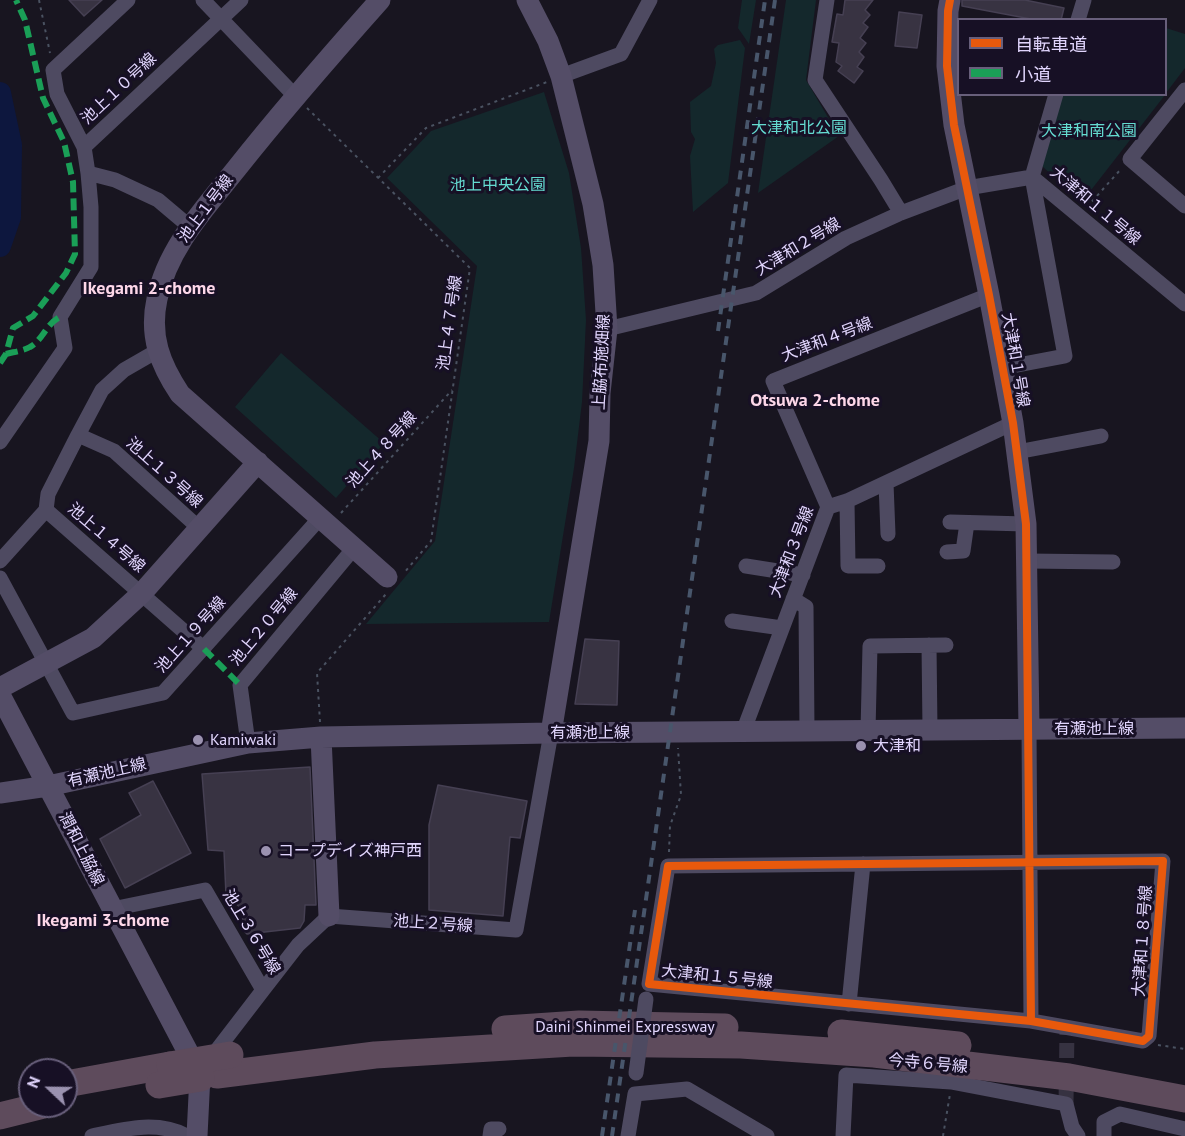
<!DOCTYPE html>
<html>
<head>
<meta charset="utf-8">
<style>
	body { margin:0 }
	#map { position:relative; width:1185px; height:1136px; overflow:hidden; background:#181520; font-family:"PT Sans","Noto Sans JP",sans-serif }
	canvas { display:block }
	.legend { position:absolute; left:957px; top:18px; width:210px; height:78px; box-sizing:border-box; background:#171025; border:2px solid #685f7b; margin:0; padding:8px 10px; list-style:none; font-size:18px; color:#e1d5fd }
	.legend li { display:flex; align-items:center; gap:12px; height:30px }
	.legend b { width:30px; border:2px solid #685f7b }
	.north { position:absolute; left:18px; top:1058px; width:60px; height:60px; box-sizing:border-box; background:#171025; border:2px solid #685f7b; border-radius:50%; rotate:292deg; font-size:16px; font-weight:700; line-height:24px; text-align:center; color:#e1d5fd }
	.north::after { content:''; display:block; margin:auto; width:21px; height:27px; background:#9b92b0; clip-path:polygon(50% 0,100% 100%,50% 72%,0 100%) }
</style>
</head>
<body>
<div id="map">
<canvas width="1185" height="1136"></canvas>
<ul class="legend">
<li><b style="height:8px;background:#e8590c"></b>自転車道</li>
<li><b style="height:8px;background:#1a9f57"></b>小道</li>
</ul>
<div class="north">N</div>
</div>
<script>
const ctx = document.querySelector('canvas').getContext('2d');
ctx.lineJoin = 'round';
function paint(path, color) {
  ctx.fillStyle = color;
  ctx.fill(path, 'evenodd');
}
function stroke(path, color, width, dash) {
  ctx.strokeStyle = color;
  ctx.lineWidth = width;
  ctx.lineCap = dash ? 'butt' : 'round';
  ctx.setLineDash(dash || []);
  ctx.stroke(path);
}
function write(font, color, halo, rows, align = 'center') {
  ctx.font = font + ' "PT Sans","Noto Sans JP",sans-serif';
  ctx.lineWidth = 6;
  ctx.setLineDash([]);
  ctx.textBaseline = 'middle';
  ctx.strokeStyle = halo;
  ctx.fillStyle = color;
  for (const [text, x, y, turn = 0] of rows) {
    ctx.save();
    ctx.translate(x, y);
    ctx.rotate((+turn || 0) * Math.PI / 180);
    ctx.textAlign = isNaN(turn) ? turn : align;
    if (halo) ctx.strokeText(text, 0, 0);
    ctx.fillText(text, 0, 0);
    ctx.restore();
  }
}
paint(new Path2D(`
	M742 0H756L749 44 738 28Z
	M786 0H816L806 80 839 136 758 193Z
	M1166 28 1185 34V68L1166 93Z
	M740 40 745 48 728 183 693 212 690 156 695 139 691 132 690 102 711 86 716 63 714 49 718 45Z
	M544 92 569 173 581 248 586 320 582 402 574 468 549 622 366 624 435 541 477 266 387 178 431 131Z
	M1062 95H1165L1081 203 1041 165Z
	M281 353 384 443 336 498 235 407Z`), '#14282c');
stroke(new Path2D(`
	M0 93 11 145 10 217 0 246`), '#0d173e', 22);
const building = new Path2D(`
	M69 0H102L84 16Z
	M845 0H873L865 10 870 15 863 23 868 27 860 38 866 43 859 52 864 57 857 67 863 71 854 83 838 71 842 66 836 62 839 43 832 42 837 14 843 15Z
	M962 0H1025L1064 8 1061 20H1036L962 6Z
	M899 12 922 15 917 48 895 46Z
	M585 639 619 641 617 705 575 704Z
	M310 767 316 905H305L304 921 300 928 247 934 242 929 243 910 226 895 224 851 208 850 202 774Z
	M153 781 191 853 125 888 100 839 141 815 129 793Z
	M438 785 527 801 520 838 510 837 503 916 429 910V825Z`);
paint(building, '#383342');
stroke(building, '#464053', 1.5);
stroke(new Path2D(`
	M1066 1104 1067 1028`), '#363241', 15, [15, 8]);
stroke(new Path2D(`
	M39 0 50 53
	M307 108 470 268 431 541 404 573
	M378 178 426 128 547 82
	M1087 207 1121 169
	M341 513 452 390
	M320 722 317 673 386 594
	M669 852 670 826 681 795 678 748
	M1158 1045 1185 1049
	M943 1136 950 1094`), '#4a5261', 2, [3, 4.5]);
stroke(new Path2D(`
	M128 0 53 70 57 94 84 147 241 0
	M203 0 294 95
	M827 0 815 80 881 180 901 213
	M1078 20 1084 0
	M561 76 621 54 650 0
	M1185 90 1130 159 1185 206
	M88 173 115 180 158 200 190 227
	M607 329 756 293 846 238 901 213 967 188 1032 177 1185 304
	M1002 368 1065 356 1032 177 1056 94
	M78 435 102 390 124 370 157 351
	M0 442 65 348 60 317 91 267V207L88 173 84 147
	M1017 452 1101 436
	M886 483 888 534
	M847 501 848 566H878
	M828 507 773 381 989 295
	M46 510 204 649
	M950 522 1026 524
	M947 552 963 551 967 523
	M0 561 46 510 48 494 78 435 114 451 199 528
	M1027 561 1113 562
	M746 566 803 575
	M0 578 73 713 163 693 320 518
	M793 599 806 607 807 731
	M732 621 782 628
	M929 645 930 730
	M1029 729 1031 1021 649 984 668 866 1163 861 1149 1036 1143 1041 1031 1021
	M868 731 870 646 946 645
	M743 732 828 507 847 501 1013 423
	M248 743 240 685 354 548
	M112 909 205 890 263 990 298 945 329 916 516 930 551 733
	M849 1004 863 864
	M210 1059 263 990
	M92 1136C124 1129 157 1120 187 1136
	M490 1136 491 1129H499
	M628 1136 635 1094 687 1089 767 1136
	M843 1136 846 1075 951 1082 1066 1104 1072 1127 1078 1136
	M1104 1136V1122L1120 1114 1185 1129`), '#4e4a61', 15);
stroke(new Path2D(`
	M380 0C331 55 283 110 237 168 206 207 167 248 157 299 149 336 160 364 180 394L387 577
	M527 0 548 41 561 76 593 204 603 265 607 329 600 393 599 441 551 733
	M950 0 948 11 947 66 954 125 989 295 1013 423 1026 524 1029 729
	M0 688 93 638 142 593 258 462
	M0 695 200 1075 197 1136
	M321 737 329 916
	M0 793 48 786 248 743 321 737 551 733 1185 728`), '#544d67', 21);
stroke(new Path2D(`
	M505 1029 579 1024 725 1027
	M841 1033 958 1045
	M217 1075 375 1055 573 1043 741 1045 874 1054 1069 1077 1185 1099
	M66 1084 170 1065
	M0 1116 40 1106`), '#5e4b5c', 27);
stroke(new Path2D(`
	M718 331 765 0
	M602 1136 635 910
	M612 1136 775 0`), '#48566b', 4, [9, 8]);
stroke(new Path2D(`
	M636 1073 646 999`), '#4e4a61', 15);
stroke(new Path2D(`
	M170 1065 230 1055
	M159 1085 201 1078`), '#5e4b5c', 27);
stroke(new Path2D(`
	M6 354C13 352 23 351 30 347 43 340 46 324 60 317
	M0 363 6 354 13 328 33 316 66 273 75 254 73 182 64 142 43 98 25 20 16 0
	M204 649 240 685`), '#1a9f57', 6, [12, 6]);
stroke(new Path2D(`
	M950 0 948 11 947 66 954 125 989 295 1013 423 1026 524 1031 1021 649 984 668 866 1163 861 1149 1036 1143 1041 1031 1021`), '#e8590c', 8);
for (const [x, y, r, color] of [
	[198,740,6,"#9b92b0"],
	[861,746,6,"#9b92b0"],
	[266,851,6,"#9b92b0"]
]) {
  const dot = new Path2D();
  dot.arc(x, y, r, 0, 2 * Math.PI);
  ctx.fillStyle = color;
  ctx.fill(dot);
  stroke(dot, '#171025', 2);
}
write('16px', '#e1d5fd', '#171025', [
	["池上１０号線",119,89,-43],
	["大津和１１号線",1095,206,40],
	["池上１号線",206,209,-53],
	["大津和２号線",798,247,-31],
	["池上４７号線",450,323,-82],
	["大津和４号線",827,340,-21],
	["大津和１号線",1015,360,80],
	["上脇布施畑線",602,362,-87],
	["池上４８号線",382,450,-48],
	["池上１３号線",164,473,42],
	["池上１４号線",106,538,41],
	["大津和３号線",792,552,-69],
	["池上２０号線",264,627,-50],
	["池上１９号線",191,635,-48],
	["有瀬池上線",1094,729],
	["有瀬池上線",590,733],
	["有瀬池上線",107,773,-13],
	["潤和上脇線",81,849,63],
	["池上２号線",433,924,4],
	["池上３６号線",251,932,59],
	["大津和１８号線",1143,941,-86],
	["大津和１５号線",717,977,6],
	["Daini Shinmei Expressway",625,1027],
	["今寺６号線",928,1064,5]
]);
write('16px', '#64dad0', '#171025', [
	["大津和北公園",799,128],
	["大津和南公園",1089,131],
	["池上中央公園",498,185]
]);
write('16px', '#e1d5fd', '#171025', [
	["Kamiwaki",210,740],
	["大津和",873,746],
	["コープデイズ神戸西",278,851]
], 'left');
write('bold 18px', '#fdd7e9', '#171025', [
	["Ikegami 2-chome",149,289],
	["Otsuwa 2-chome",815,401],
	["Ikegami 3-chome",103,921]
]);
</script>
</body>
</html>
